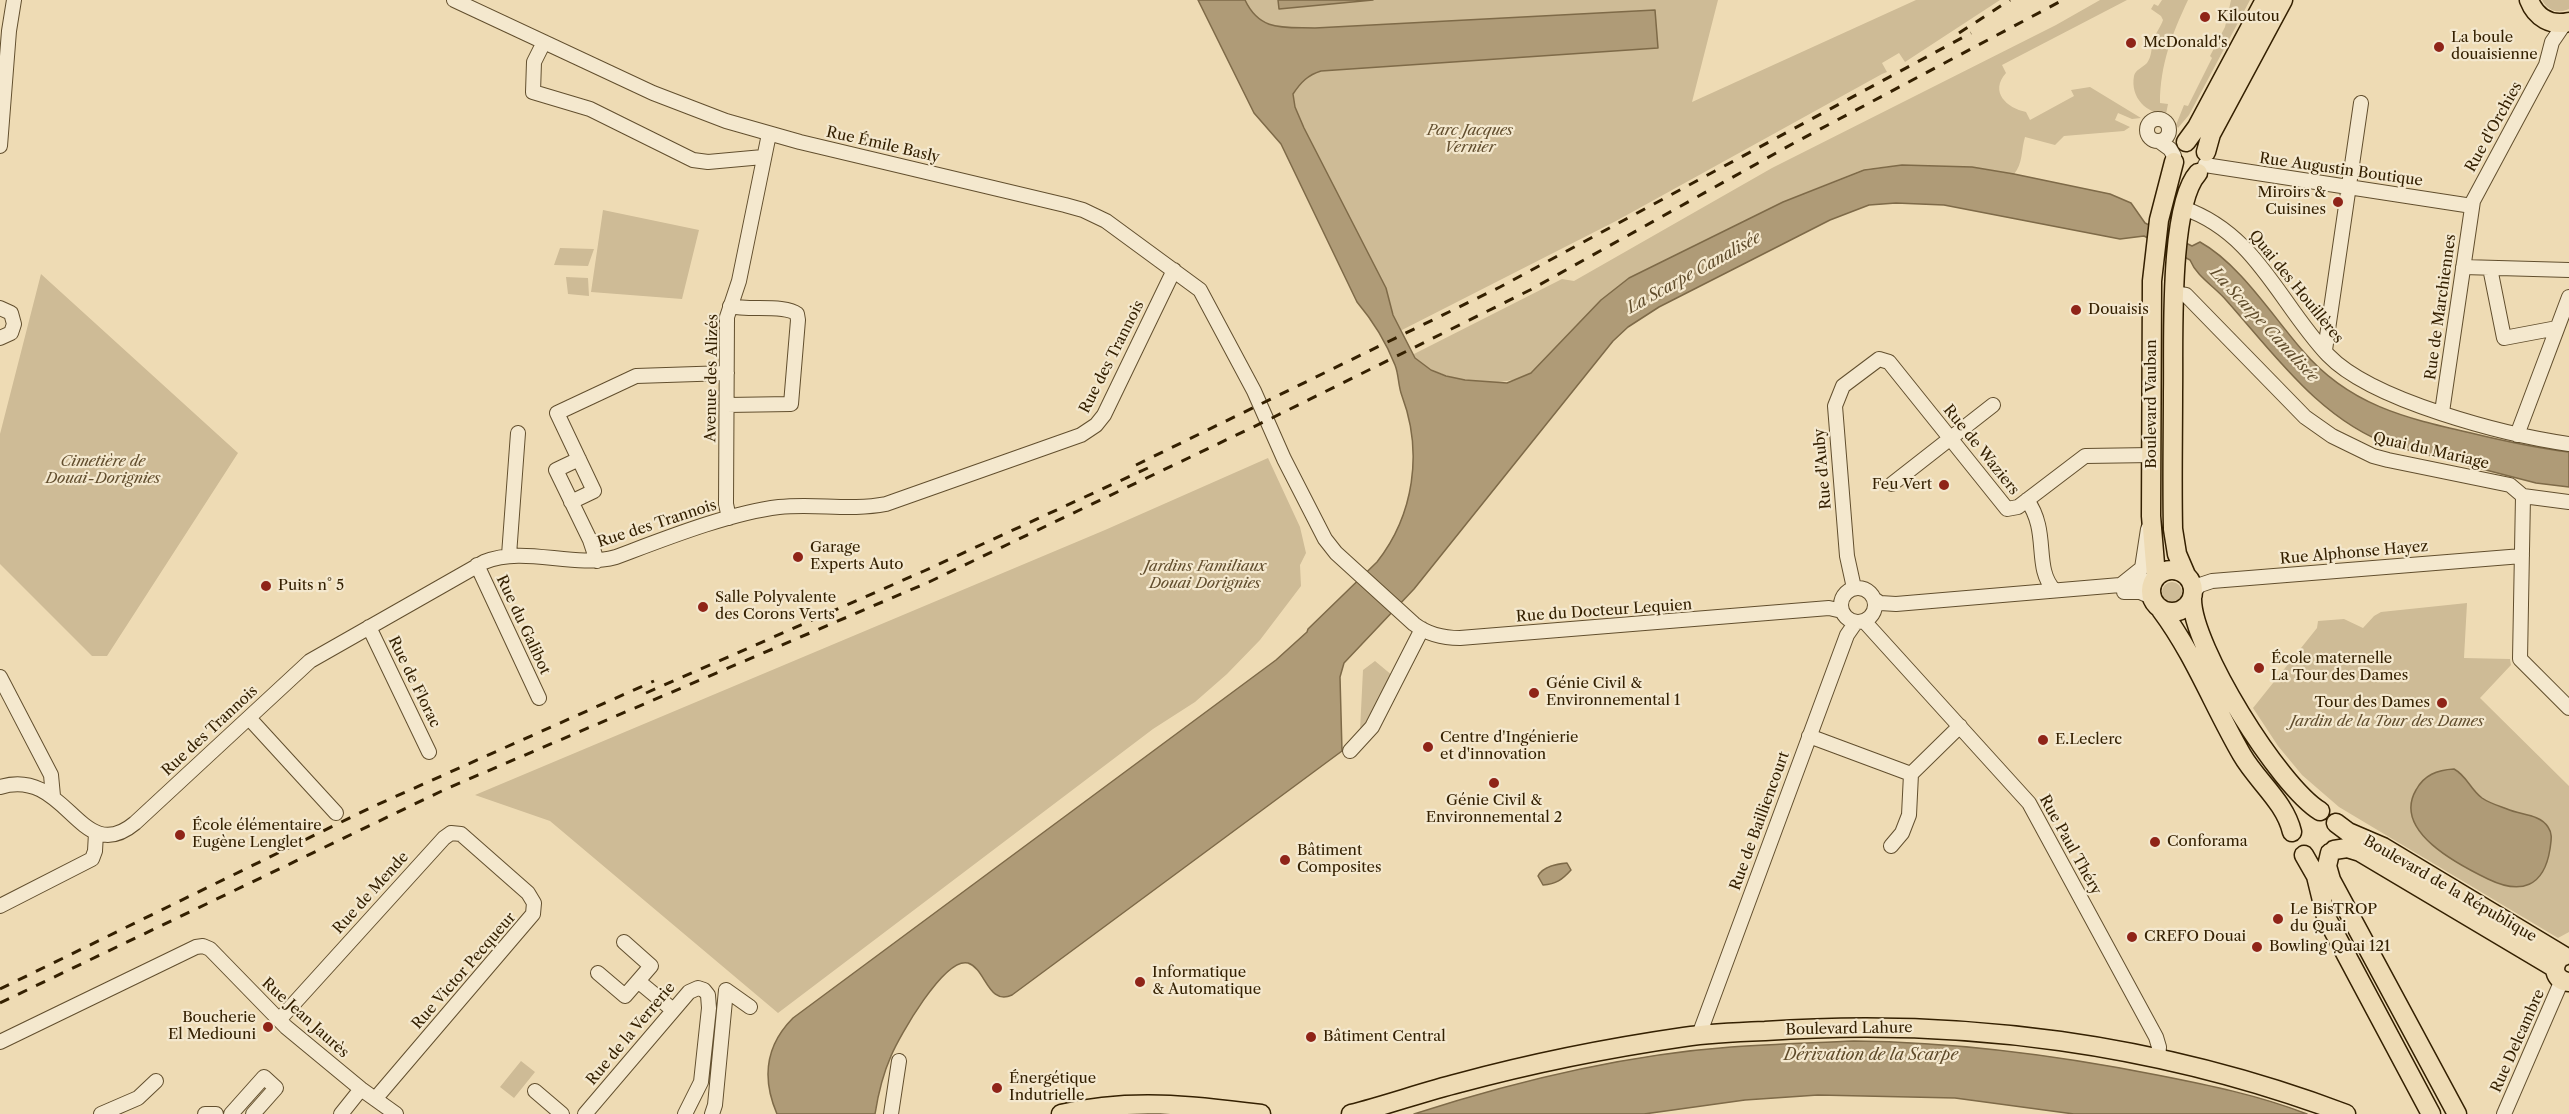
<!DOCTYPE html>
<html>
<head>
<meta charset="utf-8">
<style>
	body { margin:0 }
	canvas { display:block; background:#eedbb4 }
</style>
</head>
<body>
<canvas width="2569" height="1114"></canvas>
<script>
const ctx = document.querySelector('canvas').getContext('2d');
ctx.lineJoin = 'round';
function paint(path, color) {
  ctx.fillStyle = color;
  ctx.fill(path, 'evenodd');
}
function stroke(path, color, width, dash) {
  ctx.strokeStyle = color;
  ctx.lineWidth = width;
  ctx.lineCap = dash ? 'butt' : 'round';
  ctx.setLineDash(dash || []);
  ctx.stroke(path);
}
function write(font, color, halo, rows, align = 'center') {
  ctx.font = font + ' "Libre Caslon Text",serif';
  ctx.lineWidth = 4.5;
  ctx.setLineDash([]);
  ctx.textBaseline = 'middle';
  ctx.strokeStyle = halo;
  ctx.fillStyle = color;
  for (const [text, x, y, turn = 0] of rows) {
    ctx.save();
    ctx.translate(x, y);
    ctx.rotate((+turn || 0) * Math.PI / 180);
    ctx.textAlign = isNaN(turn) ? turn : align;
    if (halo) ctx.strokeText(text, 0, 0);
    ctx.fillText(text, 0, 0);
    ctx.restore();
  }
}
paint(new Path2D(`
	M1245 0H1718L1692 102 1916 0H2000L1905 62 1899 53 1882 63 1887 72 1882 74 1616 221 1400 331 1393 315 1386 288 1304 128Z
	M2100 0H2127L2002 65 2006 73C1989 92 2007 108 2026 112L2030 120 2074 96 2071 90 2090 87 2141 118 2132 119 2118 113 2115 120 2130 127 2124 131 2064 136 2055 145 2025 137C2021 150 2023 164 2014 174L1972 167 1902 165 1864 169 1783 202 1629 278 1531 373C1501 391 1436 382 1412 355L1562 279 1574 281 1772 168 2056 25Z
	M2162 0H2188C2172 34 2160 65 2160 103L2168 104 2166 114C2147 114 2130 98 2134 76 2135 70 2142 68 2147 63 2152 56 2151 49 2153 41 2155 33 2161 27 2163 20L2161 16 2151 9 2154 4 2158 6Z
	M2231 0H2250L2189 115 2178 128 2176 125 2184 105 2188 106 2212 58 2210 56 2225 27Z
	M2542 0H2569V9C2558 14 2548 11 2542 0Z
	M603 210 699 230 682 299 591 292Z
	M560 248 594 249 588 266 554 265Z
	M41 274 238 453 107 656H92L0 564V434Z
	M566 277 588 278 589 296 568 294Z
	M1268 458 1300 527 1306 553 1300 565 1301 586 1260 640 1227 674 1195 702 1153 729 778 1013 550 821 475 795 1105 530Z
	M2162 592a10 10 0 1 1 20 0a10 10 0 1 1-20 0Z
	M2467 603 2464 658 2510 659 2511 665 2480 698 2569 786V932L2558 938 2339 807 2302 775 2278 746 2253 708 2317 628 2318 621 2344 619 2363 628 2374 616 2381 612Z
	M1375 661 1393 676 1365 729 1360 731 1363 670Z
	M521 1061 535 1072 514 1098 500 1087Z`), '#cebb96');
const water = new Path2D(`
	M1198 0H1245C1260 32 1284 27 1315 28L1655 10 1658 48 1321 71C1308 75 1301 82 1293 94L1295 107 1304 128 1386 288 1393 315 1415 358 1431 370 1446 376 1465 380 1507 383 1531 373 1601 300 1629 278 1783 202 1864 170 1902 165 1972 167 2014 174 2110 194 2131 203 2145 223 2192 246 2200 242C2240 264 2273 317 2303 351 2349 405 2405 418 2471 433 2504 441 2536 448 2569 452V487L2536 483 2393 446C2321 421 2275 355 2226 300 2214 286 2197 277 2190 260L2144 236 2120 239 1944 205 1896 203 1869 205 1830 220 1659 307 1628 327 1613 341 1414 589 1344 663 1340 677 1342 751 1012 995C988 1006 986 969 968 963 944 957 899 1037 891 1056 883 1074 878 1095 875 1114H777C762 1079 765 1046 793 1018L1276 660 1307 632 1308 629 1377 562C1414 515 1423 452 1402 396 1398 386 1399 375 1395 365 1386 342 1373 321 1357 302L1281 144 1254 113Z
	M1278 0H1373L1279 9Z
	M2454 769C2467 776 2470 789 2482 798 2489 803 2499 806 2507 809 2520 815 2540 814 2548 827 2553 834 2551 841 2550 849 2544 887 2521 895 2488 879 2459 865 2392 831 2416 790 2424 775 2437 770 2454 769Z
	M1567 863 1571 870C1562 880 1556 884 1543 885L1538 876C1543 866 1557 864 1567 863Z
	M1854 1041C1957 1042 2056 1055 2157 1075 2208 1085 2258 1095 2307 1114H2074L1955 1098 1818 1095 1745 1100 1644 1114H1414C1516 1081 1623 1055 1731 1047 1772 1044 1813 1043 1854 1041Z`);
paint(water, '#af9b77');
stroke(water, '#7e6a48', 1.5);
const minor = new Path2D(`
	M454 0 653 93 726 121 800 142 1065 205 1083 210 1106 221 1200 290 1254 391 1284 459 1325 539 1336 553 1414 624C1427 634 1443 638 1460 638L1829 608 1842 611
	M544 42 534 62 533 92 590 109 693 160 708 162 763 157
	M2147 130a11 11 0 1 1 22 0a11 11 0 1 1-22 0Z
	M2159 141 2170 149 2174 156
	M0 146 9 31 14 0
	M2205 165 2472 206
	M2183 208C2256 233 2279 303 2328 355 2372 401 2506 435 2569 444
	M2463 267 2569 270
	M2490 268 2504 338 2557 328
	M2174 293 2186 295 2305 417 2332 436 2373 456 2388 460 2510 485 2523 496
	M0 308 11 313 14 324 11 333 0 338
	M2325 350 2361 103
	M727 405 791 404 798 320 797 314C785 304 748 311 730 306
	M2442 412 2473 201 2546 65 2552 42 2565 23
	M2517 435 2569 297
	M579 459 556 470 590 540 597 561
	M1892 484 1993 405
	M2523 496 2520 659 2569 708
	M2523 496 2569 502
	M2027 500C2050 532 2033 567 2054 590
	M571 502 594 491 557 413 636 376 727 373
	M729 518 726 504 727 317 739 281 769 134
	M509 555 518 433
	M477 565 539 698
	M2122 584 2142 568 2148 529
	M1854 588 1847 556 1835 406 1843 386 1879 359 1889 362 2007 509 2018 507 2085 456 2152 455
	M1841 605a17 17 0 1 1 34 0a17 17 0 1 1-34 0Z
	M2124 592H2140L2151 597
	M2193 592 2200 585 2212 581 2522 556
	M1874 599 1880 603 1896 604 2132 584 2154 579
	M1864 621 2029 803 2156 1037 2159 1047 2158 1058
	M369 627 429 752
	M0 677 51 775 53 796
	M249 718 336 813
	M1809 736 1911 774
	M1350 751 1372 727 1422 629
	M0 787C67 766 80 869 135 823L310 661 484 562C526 545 572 569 616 557 664 539 729 513 779 507 815 503 850 511 886 504L1081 435 1096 425 1104 415 1174 270
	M1891 846 1902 833 1909 815 1911 774 1960 726
	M0 906 92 859 95 851 96 833
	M598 973 625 996 651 966 624 942
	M638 981 673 1010
	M279 1020 444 838 451 833 461 834 528 893 534 903 533 914 376 1098
	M1699 1035 1847 635 1856 622
	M0 1042 196 947 203 946 210 949 286 1027 361 1089 396 1114
	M535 1091 562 1114
	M101 1114 138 1098 156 1081
	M205 1114H216
	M231 1114 264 1077 276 1088 253 1114
	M341 1114 361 1089
	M585 1114 689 992 698 988 704 990 708 995 709 1008 701 1082 685 1114
	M712 1114 715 1105 726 990 750 1007
	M891 1114 899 1061
	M2504 1114 2562 980`);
const major = new Path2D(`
	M2529 0C2536 18 2551 26 2569 22
	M2186 142 2197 127 2265 0
	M2206 152 2211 134 2283 0
	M2151 591a21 21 0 1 1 42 0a21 21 0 1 1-42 0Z
	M2186 575 2177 554 2173 529C2172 483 2173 438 2173 392 2174 345 2168 206 2198 173
	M2156 576 2151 516 2152 281 2159 220 2174 162
	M2192 599C2192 647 2279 786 2320 811
	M2161 610C2194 654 2214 707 2242 755 2257 781 2285 802 2292 832
	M2336 823 2348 832 2383 847 2564 956
	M2334 850 2347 848 2360 852 2555 968
	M2330 853 2327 866 2331 880 2457 1114
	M2304 855 2316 876 2326 917 2431 1114
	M2559 959C2551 969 2556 981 2569 982
	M1061 1114C1128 1098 1193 1105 1261 1114
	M1351 1114C1387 1105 1423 1092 1459 1083 1533 1063 1608 1048 1684 1037 1711 1033 1738 1032 1765 1031 1962 1017 2161 1044 2346 1114`);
stroke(minor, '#624f2e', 16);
stroke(major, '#342001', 21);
stroke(minor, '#f4e8ce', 14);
stroke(major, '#eedbb4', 18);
stroke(new Path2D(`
	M1959 33 2010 0
	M1136 465 1500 287 1971 33
	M646 693 924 571 1150 467
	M0 989 372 807 654 681
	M0 1003 448 788 929 582 1272 418 1530 290 1794 143 2063 0`), '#342001', 3, [10, 10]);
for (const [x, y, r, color] of [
	[2205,17,6,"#8f2418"],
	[2131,43,6,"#8f2418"],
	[2439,47,6,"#8f2418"],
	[2338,202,6,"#8f2418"],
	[2076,310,6,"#8f2418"],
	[1944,485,6,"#8f2418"],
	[798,557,6,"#8f2418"],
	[266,586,6,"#8f2418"],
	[703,607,6,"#8f2418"],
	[2259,668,6,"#8f2418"],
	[1534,693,6,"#8f2418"],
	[2442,703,6,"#8f2418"],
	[2043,740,6,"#8f2418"],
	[1428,747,6,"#8f2418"],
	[1494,783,6,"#8f2418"],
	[180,835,6,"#8f2418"],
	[2155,842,6,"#8f2418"],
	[1285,860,6,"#8f2418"],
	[2278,919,6,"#8f2418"],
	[2132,937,6,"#8f2418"],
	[2257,947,6,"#8f2418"],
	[1140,982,6,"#8f2418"],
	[268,1027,6,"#8f2418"],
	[1311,1037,6,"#8f2418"],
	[997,1088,6,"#8f2418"]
]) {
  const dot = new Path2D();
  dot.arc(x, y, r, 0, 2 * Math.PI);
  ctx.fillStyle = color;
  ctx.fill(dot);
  stroke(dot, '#f4e8ce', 2);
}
write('15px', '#342001', '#f4e8ce', [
	["Kiloutou",2217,17],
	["La boule",2451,38],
	["douaisienne",2451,55],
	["McDonald's",2143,43],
	["Miroirs &",2326,193,"right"],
	["Cuisines",2326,210,"right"],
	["Douaisis",2088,310],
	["Feu Vert",1932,485,"right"],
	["Garage",810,548],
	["Experts Auto",810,565],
	["Puits n° 5",278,586],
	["Salle Polyvalente",715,598],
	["des Corons Verts",715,615],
	["École maternelle",2271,659],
	["La Tour des Dames",2271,676],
	["Génie Civil &",1546,684],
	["Environnemental 1",1546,701],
	["Tour des Dames",2430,703,"right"],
	["Centre d'Ingénierie",1440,738],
	["et d'innovation",1440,755],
	["E.Leclerc",2055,740],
	["Génie Civil &",1494,801,"center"],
	["Environnemental 2",1494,818,"center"],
	["École élémentaire",192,826],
	["Eugène Lenglet",192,843],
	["Conforama",2167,842],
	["Bâtiment",1297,851],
	["Composites",1297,868],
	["Le BisTROP",2290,910],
	["du Quai",2290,927],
	["CREFO Douai",2144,937],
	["Bowling Quai 121",2269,947],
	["Informatique",1152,973],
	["& Automatique",1152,990],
	["Boucherie",256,1018,"right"],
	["El Mediouni",256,1035,"right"],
	["Bâtiment Central",1323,1037],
	["Énergétique",1009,1079],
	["Indutrielle",1009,1096]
], 'left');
write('15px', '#342001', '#f4e8ce', [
	["Rue d'Orchies",2494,127,-61],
	["Rue Émile Basly",883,145,13],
	["Rue Augustin Boutique",2341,170,8],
	["Quai des Houillères",2296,287,51],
	["Rue de Marchiennes",2441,307,-82],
	["Rue des Trannois",1112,357,-63],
	["Avenue des Alizés",712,378,-89],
	["Boulevard Vauban",2152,404,-90],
	["Rue de Waziers",1981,450,51],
	["Quai du Mariage",2431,451,13],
	["Rue d'Auby",1823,469,-95],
	["Rue des Trannois",657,524,-18],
	["Rue Alphonse Hayez",2354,553,-5],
	["Rue du Docteur Lequien",1604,611,-4],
	["Rue du Galibot",523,625,65],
	["Rue de Florac",414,682,64],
	["Rue des Trannois",210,731,-43],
	["Rue de Bailliencourt",1760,821,-70],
	["Rue Paul Théry",2070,845,61],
	["Boulevard de la République",2450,889,30],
	["Rue de Mende",371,893,-48],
	["Rue Victor Pecqueur",464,971,-49],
	["Rue Jean Jaurès",305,1018,42],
	["Boulevard Lahure",1849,1029,-1],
	["Rue de la Verrerie",631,1034,-50],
	["Rue Delcambre",2518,1041,-66]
]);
write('italic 15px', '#624e2e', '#f4e8ce', [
	["Parc Jacques",1470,131],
	["Vernier",1470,148],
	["Cimetière de",103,462],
	["Douai-Dorignies",103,479],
	["Jardins Familiaux",1205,567],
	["Douai Dorignies",1205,584],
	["Jardin de la Tour des Dames",2387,722]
]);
write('italic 16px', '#5f4b2a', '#f4e8ce', [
	["La Scarpe Canalisée",1694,273,-29],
	["La Scarpe Canalisée",2264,325,47],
	["Dérivation de la Scarpe",1871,1055]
]);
</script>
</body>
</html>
